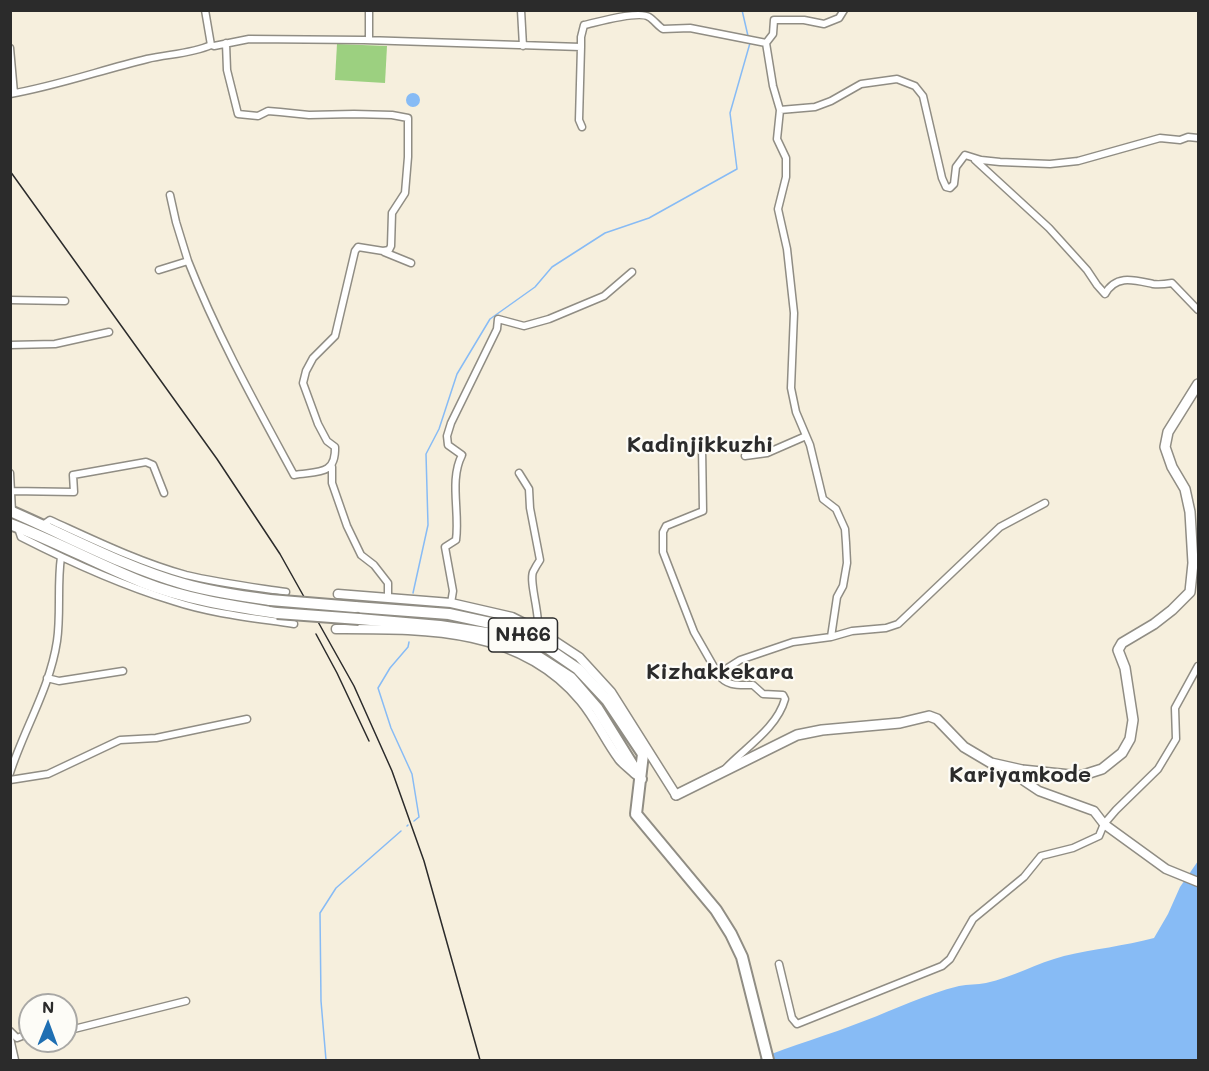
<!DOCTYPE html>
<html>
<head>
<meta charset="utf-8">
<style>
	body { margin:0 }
	#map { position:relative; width:1209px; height:1071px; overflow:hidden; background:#f6efdd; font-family:Mali,sans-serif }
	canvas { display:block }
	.frame { position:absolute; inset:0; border:12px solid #2b2b2b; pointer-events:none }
	.north { position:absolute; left:18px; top:993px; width:60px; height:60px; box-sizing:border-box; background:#fdfcf7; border:2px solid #a9a8a5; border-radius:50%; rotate:1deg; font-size:16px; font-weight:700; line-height:24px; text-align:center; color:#2b2b2b }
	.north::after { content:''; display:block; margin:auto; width:21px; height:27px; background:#1f6fb2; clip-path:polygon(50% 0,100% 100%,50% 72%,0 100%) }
</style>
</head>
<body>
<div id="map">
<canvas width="1209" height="1071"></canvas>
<div class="frame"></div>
<div class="north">N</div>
</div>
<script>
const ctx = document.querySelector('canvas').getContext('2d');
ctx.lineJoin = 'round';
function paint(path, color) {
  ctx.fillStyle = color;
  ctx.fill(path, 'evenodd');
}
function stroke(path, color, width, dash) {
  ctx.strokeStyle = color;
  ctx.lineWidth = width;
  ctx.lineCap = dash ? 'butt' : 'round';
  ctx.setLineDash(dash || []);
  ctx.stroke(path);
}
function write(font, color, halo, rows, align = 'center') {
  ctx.font = font + ' Mali,sans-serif';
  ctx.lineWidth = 4.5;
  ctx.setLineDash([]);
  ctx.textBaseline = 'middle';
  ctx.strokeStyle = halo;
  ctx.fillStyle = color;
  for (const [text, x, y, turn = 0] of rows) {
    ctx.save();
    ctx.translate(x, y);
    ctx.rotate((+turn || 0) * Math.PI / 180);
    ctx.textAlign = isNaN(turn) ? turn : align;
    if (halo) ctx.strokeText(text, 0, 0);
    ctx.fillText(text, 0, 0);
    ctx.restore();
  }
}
paint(new Path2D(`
	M337 44 387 46 385 83 335 80Z`), '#9cd080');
paint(new Path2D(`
	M406 100a7 7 0 1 1 14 0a7 7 0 1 1-14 0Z
	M1198 861 1197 913 1198 935V1060H757C792 1045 829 1035 864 1021 896 1009 926 994 959 986 968 984 977 985 986 983 1013 977 1037 963 1064 956 1094 949 1124 946 1154 938L1168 914 1180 887Z`), '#87bbf5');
stroke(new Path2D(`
	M742 10 748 36
	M413 593 428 525 426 454 439 429 457 374 490 319 535 287 552 267 605 233 649 218 737 169 730 113 750 43
	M409 642 408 647 390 668 378 688 391 728 412 774 419 817 414 821
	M407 826 408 825
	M326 1060 321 1001 320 913 336 888 401 831`), '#87bbf5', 1.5);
const minor = new Path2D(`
	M205 10 211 45 214 46 249 39 364 40 581 47 579 120 582 127
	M521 10 523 46
	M369 40V10
	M581 47V37L584 25C598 22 639 10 649 17 654 20 658 26 663 29L690 28 766 43
	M10 48 14 93
	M10 94C57 86 101 70 147 59 168 54 191 54 211 45
	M780 110 815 107 831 101 861 84 897 79 915 86 923 96 942 178 946 187 950 188 954 184 956 167 965 155 981 160 1000 162 1050 164 1078 161 1160 138 1180 140 1188 137 1198 138
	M975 160 1049 228 1087 270 1097 285 1105 294C1116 274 1134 280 1153 284 1159 285 1166 284 1172 283L1198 310
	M170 195 176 222 188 261
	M384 252 411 263
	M159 270 188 261C217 335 256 405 294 475 317 471 336 476 335 447L327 441 318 424 303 383 306 371 313 358 335 336 355 251 358 247 383 251 389 250 391 246 392 213 405 193 408 157V118L392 115 354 114 309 115 280 112 268 111 258 116 238 114 227 70 226 43
	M10 300 65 301
	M10 345 55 344 109 332
	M702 446 703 511 666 526 663 532V552L694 632 718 674
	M745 456 767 453 806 436
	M332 467V483L347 526 361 555 374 565 388 583V598
	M10 473 12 512
	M519 473 529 489 530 508 540 560C538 563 535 568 533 572 529 582 540 614 538 630
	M11 491 74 492 73 475 146 462 153 465 164 493
	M43 525 50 520C94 540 139 562 186 575 219 583 253 587 286 592
	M18 528 21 537C70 562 121 585 173 601 212 614 254 618 294 624
	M451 603 453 591 445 547 456 540C460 512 449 480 462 455L448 445 447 436 451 423 497 329 498 319 524 326 549 319 604 296 632 272
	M831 637 837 597 843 586 847 563 846 543 845 529 836 509 823 499 810 445 796 412 791 388 794 313 787 249 778 209 786 177V158L777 139 780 110 773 86 766 43 773 34 774 20H804L824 24 839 18 844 10
	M47 678 59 681 123 671
	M726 768C746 747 777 728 785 699L783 695 763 694 753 685C739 685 727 687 718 674L740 660 793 642 831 637 852 631 886 628 898 624 1000 527 1045 503
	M10 773C24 729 50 688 57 641 61 614 57 585 61 557
	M10 780 48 774 120 740 156 738 247 719
	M779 964 792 1018 797 1024 942 966 950 959 973 919 1024 877 1041 856 1073 848 1099 836 1104 824 1116 810 1158 769 1176 739 1175 708 1198 666
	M10 1031 17 1038 30 1033
	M66 1031 186 1001
	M10 1038 15 1060`);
const tertiary = new Path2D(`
	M338 594 451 603 512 617 538 630 579 657 611 692 676 795
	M336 629C424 629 520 627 581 701 596 719 605 740 619 759 623 764 630 769 635 774
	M1022 770 1024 781 1039 791 1094 811 1104 824 1166 869 1198 882`);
const secondary = new Path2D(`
	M676 795 797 735 822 730 900 723 929 716 937 719 964 747 991 763 1022 770 1080 776 1102 769 1122 753 1130 739 1133 720 1125 668 1118 650 1122 643 1154 624 1172 610 1190 592 1193 563 1190 512 1185 489 1172 467 1165 447 1168 432 1198 384`);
const trunk = new Path2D(`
	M10 511C68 536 124 567 184 584 212 592 241 596 270 600
	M10 524C55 541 97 564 142 582 185 599 231 606 277 613
	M355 607 449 614 509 627 546 647 578 669 607 700 643 754 636 814 716 910 731 934 742 957 768 1060
	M359 619 440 626 493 634 529 651 571 678 597 708 641 779`);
stroke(minor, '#908d84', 9);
stroke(tertiary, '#908d84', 11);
stroke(secondary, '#908d84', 12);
stroke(trunk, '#908d84', 14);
stroke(minor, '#fff', 6);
stroke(tertiary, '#fff', 8);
stroke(secondary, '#fff', 9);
stroke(trunk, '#fff', 10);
stroke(new Path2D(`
	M10 171 217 459 280 554 354 686 392 771 424 861 480 1060
	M316 634 337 673 369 741`), '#2b2b2b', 1.5);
const trunkBridge = new Path2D(`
	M270 600 355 607
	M277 613 359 619`);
stroke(trunkBridge, '#908d84', 14, []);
stroke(trunkBridge, '#fff', 10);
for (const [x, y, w] of [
	[523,635,69]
]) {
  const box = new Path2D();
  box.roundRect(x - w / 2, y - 17, w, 34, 4.5);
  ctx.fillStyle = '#fdfcf7';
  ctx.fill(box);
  stroke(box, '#2b2b2b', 1.5);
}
write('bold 20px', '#2b2b2b', null, [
	["NH66",523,635]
]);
write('bold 22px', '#2b2b2b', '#fdfcf7', [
	["Kadinjikkuzhi",700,445],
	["Kizhakkekara",720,672],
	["Kariyamkode",1020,775]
]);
</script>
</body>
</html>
